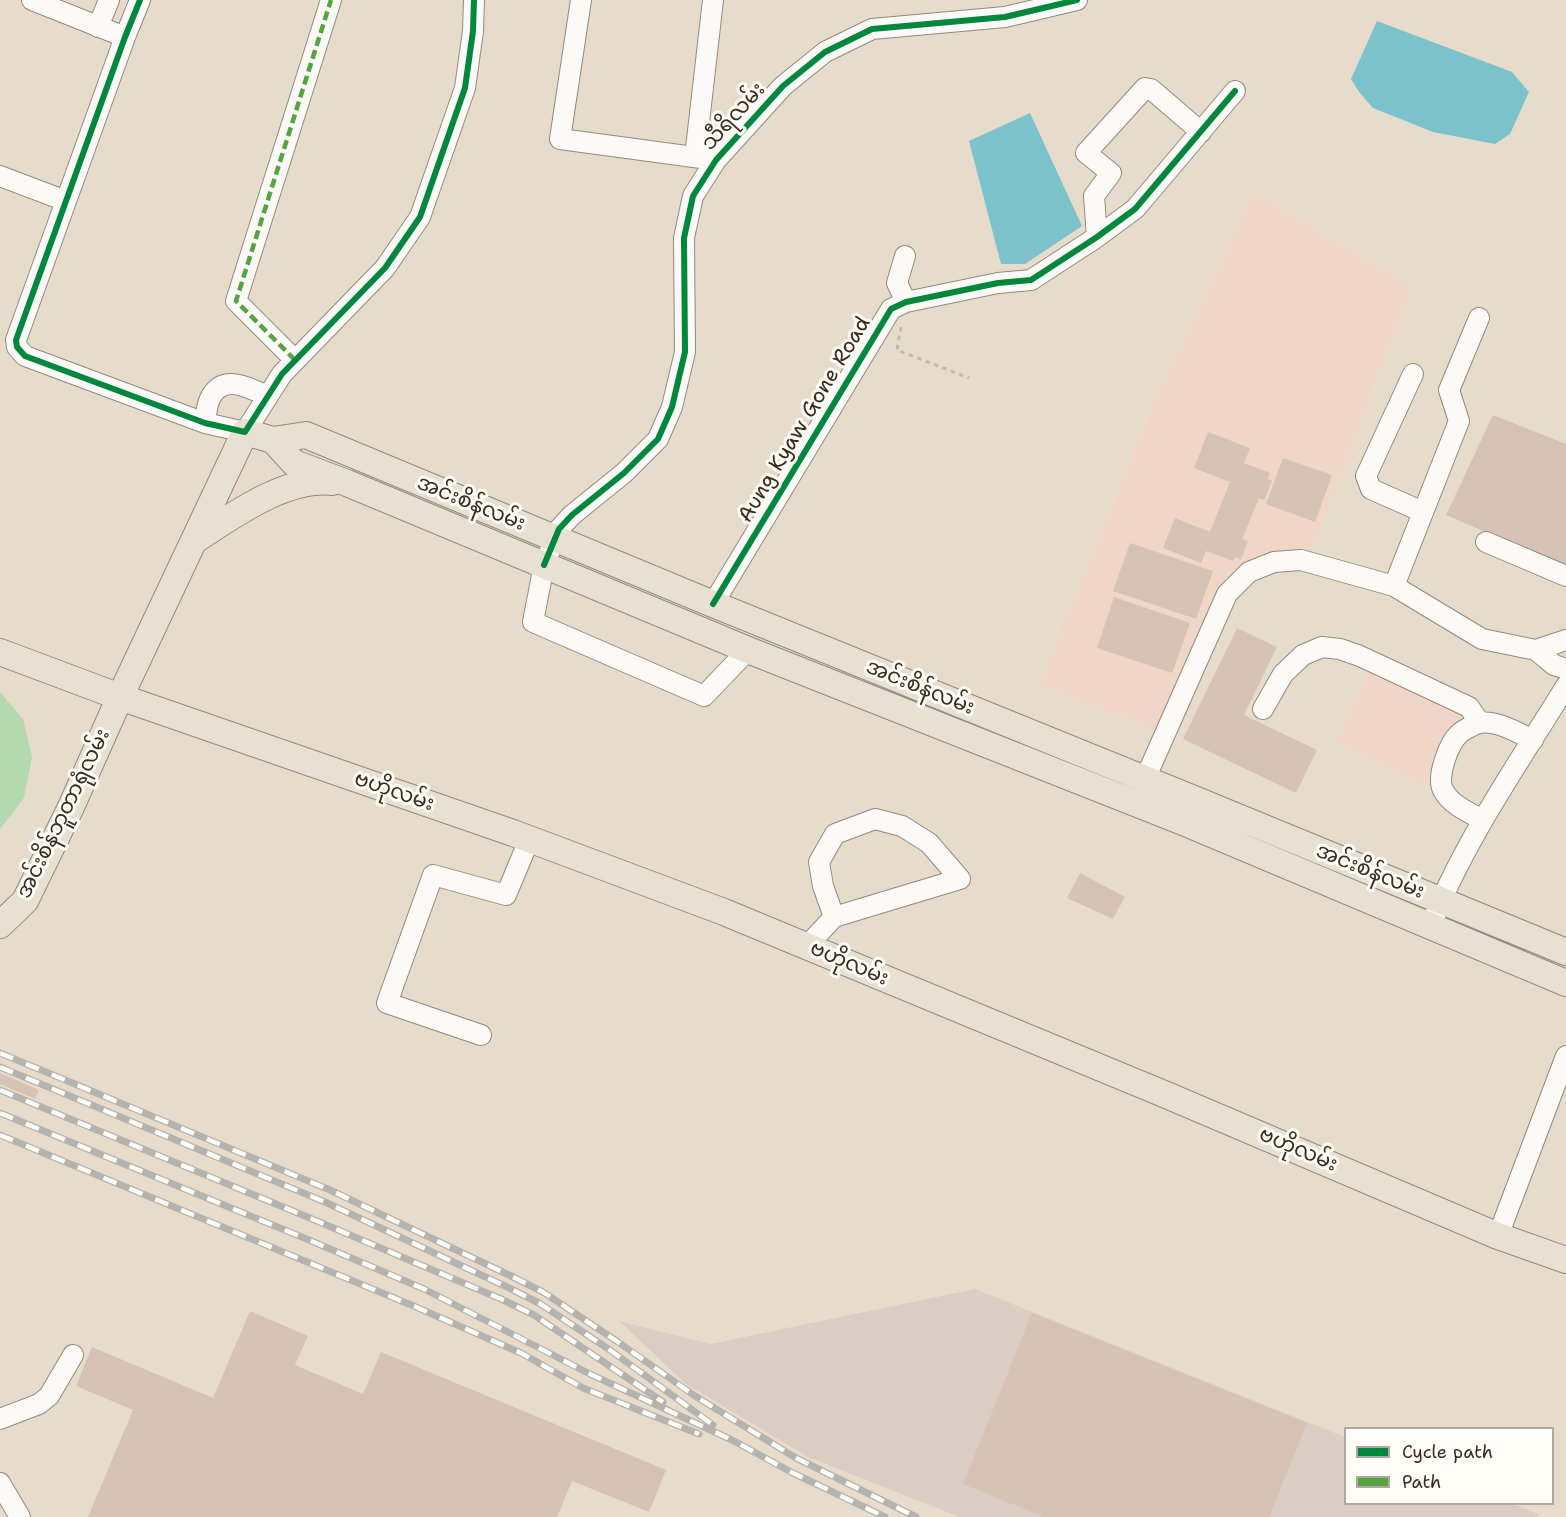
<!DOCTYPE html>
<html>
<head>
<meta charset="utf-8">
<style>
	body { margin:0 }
	#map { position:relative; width:1566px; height:1517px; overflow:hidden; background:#e7dccc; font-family:"Shantell Sans",sans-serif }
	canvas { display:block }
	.legend { position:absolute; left:1344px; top:1427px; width:210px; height:78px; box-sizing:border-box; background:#fdfcf7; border:2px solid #afa8a0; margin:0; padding:8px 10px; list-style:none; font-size:18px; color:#3b2a1e }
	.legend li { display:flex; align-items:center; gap:12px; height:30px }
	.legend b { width:30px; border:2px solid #afa8a0 }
</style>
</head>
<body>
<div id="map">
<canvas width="1566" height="1517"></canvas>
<ul class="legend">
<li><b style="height:8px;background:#00873e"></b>Cycle path</li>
<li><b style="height:8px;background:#54a441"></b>Path</li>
</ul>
</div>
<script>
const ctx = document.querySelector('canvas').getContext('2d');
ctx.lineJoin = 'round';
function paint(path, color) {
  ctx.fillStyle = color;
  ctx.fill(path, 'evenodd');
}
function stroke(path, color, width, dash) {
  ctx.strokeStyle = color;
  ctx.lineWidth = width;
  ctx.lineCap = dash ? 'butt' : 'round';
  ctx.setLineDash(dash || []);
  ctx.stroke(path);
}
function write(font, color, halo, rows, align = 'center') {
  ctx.font = font + ' "Shantell Sans","Noto Sans Myanmar",sans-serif';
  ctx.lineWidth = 6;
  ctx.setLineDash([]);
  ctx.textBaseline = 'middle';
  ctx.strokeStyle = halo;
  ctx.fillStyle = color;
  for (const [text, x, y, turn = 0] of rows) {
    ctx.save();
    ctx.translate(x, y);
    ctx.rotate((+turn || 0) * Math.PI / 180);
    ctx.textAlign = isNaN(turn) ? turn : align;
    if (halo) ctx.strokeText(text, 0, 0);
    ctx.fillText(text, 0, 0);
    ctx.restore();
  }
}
paint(new Path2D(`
	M1254 193 1412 286 1314 546 1262 553 1228 573 1166 734 1039 685 1152 406Z
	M1371 668 1463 710 1426 786 1335 742Z`), '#efd6c6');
paint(new Path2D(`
	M975 1289 1345 1437 1346 1504H1513L1539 1514 1537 1517H960L808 1457 686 1384 619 1321 711 1344Z`), '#dbccc4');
paint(new Path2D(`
	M0 692 23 719 32 757 24 798 0 829Z`), '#b4d9ae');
paint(new Path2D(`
	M1377 21 1512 72 1529 92 1510 134 1495 144 1433 132 1373 108 1359 92 1351 79Z
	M1030 113 1082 226 1025 264H1001L969 141Z`), '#7cc2cb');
paint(new Path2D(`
	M1493 415 1566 444V564L1511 543 1446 515Z
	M1208 432 1250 448 1244 463 1270 473 1267 479 1272 481 1264 500 1259 498 1242 539 1248 541 1241 560 1235 557 1233 561 1206 551 1201 563 1163 548 1175 518 1210 532 1230 482 1194 468Z
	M1283 458 1332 475 1315 522 1266 504Z
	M1130 543 1213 571 1196 619 1113 591Z
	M1114 597 1190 623 1172 673 1097 648Z
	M1237 628 1277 647 1244 715 1317 750 1296 793 1183 739Z
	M1080 873 1125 897 1113 919 1067 898Z
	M0 1073 39 1090 35 1099 0 1084Z
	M250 1311 308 1336 295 1365 363 1394 381 1352 666 1470 649 1512 572 1481 557 1517H88L133 1410 76 1386 92 1347 213 1398Z
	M1032 1313 1307 1423 1269 1517H1044L963 1484Z`), '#d6c3b5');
const minor = new Path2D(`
	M32 0 125 37
	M140 0 125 37 16 340 17 347 25 356 205 423 245 432 282 374 385 268 420 217 465 88 473 31 474 0
	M581 0 560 139 716 160
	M98 27 109 0
	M695 157 713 0
	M0 176 66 201
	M1097 237 1094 196 1111 173 1086 153 1145 88 1151 89 1201 132
	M905 256 897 283 906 302
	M295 360 236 301 331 0
	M1413 374 1366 476 1371 489 1423 512
	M205 423C206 414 207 402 212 395 225 374 250 388 267 396
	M1486 542 1566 576
	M1394 586 1459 421 1449 390 1479 318
	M713 604 891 309 906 302 998 283 1031 280 1097 237 1135 209 1235 91
	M748 650 704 696 533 622 544 565 559 529 572 515 624 473 658 439 672 407 685 352 684 238 693 196 716 160 783 86 825 52 872 29 1005 17 1077 0
	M1536 650 1554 665 1566 669
	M1263 709 1283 674 1303 655 1322 647 1340 649 1360 656 1469 707 1480 723
	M1145 779 1227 594 1249 572 1274 562 1301 560 1394 586 1482 639 1536 650 1566 640
	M1483 820C1468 812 1451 805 1443 790 1436 777 1449 743 1459 734 1463 730 1475 724 1480 723 1497 720 1518 733 1533 740
	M1430 927C1464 841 1518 764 1566 686
	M807 946 834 917 960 879 929 843 902 826 875 819 835 834 819 862 823 886 834 917
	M481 1035 387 1003 433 875 506 895 529 840
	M1498 1236 1566 1056
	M0 1419 39 1404 49 1396 73 1355
	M0 1483 20 1517`);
const major = new Path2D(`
	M273 440 294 463 347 483 748 650 1183 822 1566 983
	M195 540C234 515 285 477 333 482
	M0 652 120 697 513 833 724 912 1164 1094 1498 1236 1566 1260
	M0 925 25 901 71 807 120 697 245 432 273 440 306 435 713 604 1194 799 1566 952`);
stroke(minor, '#928a7f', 22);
stroke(major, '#928a7f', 28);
stroke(new Path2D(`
	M901 327 897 350 969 378`), '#bebbb7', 3, [4.5, 4.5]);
stroke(minor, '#fbfaf7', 20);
stroke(major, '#e7e0d3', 26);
const rail = new Path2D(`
	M0 1053 330 1190 511 1276 543 1292 618 1342 695 1396 796 1458 916 1517
	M0 1067 325 1202 507 1287 539 1303 610 1350 713 1425
	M0 1090 317 1221 501 1299 534 1315 663 1402
	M0 1113 309 1240 424 1289 590 1374 734 1441 791 1472 885 1517
	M0 1135 416 1307 521 1353 583 1388 699 1434`);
stroke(rail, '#b6b2ae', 7);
stroke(rail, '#fdfcf7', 4.5, [14]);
stroke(new Path2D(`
	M295 360 236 301 331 0`), '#54a441', 4.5, [9, 4.5]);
stroke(new Path2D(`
	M140 0 125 37 16 340 17 347 25 356 205 423 245 432 282 374 385 268 420 217 465 88 473 31 474 0
	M544 565 559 529 572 515 624 473 658 439 672 407 685 352 684 238 693 196 716 160 783 86 825 52 872 29 1005 17 1077 0
	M713 604 891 309 906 302 998 283 1031 280 1097 237 1135 209 1235 91`), '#00873e', 6);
write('21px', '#3b2a1e', '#fdfcf7', [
	["သီရိလမ်း",734,117,-48],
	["Aung Kyaw Gone Road",805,420,-59],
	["အင်းစိန်လမ်း",471,504,22],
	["အင်းစိန်လမ်း",920,688,22],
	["ဗဟိုလမ်း",394,792,19],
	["အင်းစိန်ဘူတာရုံလမ်း",64,814,-64],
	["အင်းစိန်လမ်း",1370,872,22],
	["ဗဟိုလမ်း",849,964,23],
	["ဗဟိုလမ်း",1298,1150,23]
]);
</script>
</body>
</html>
